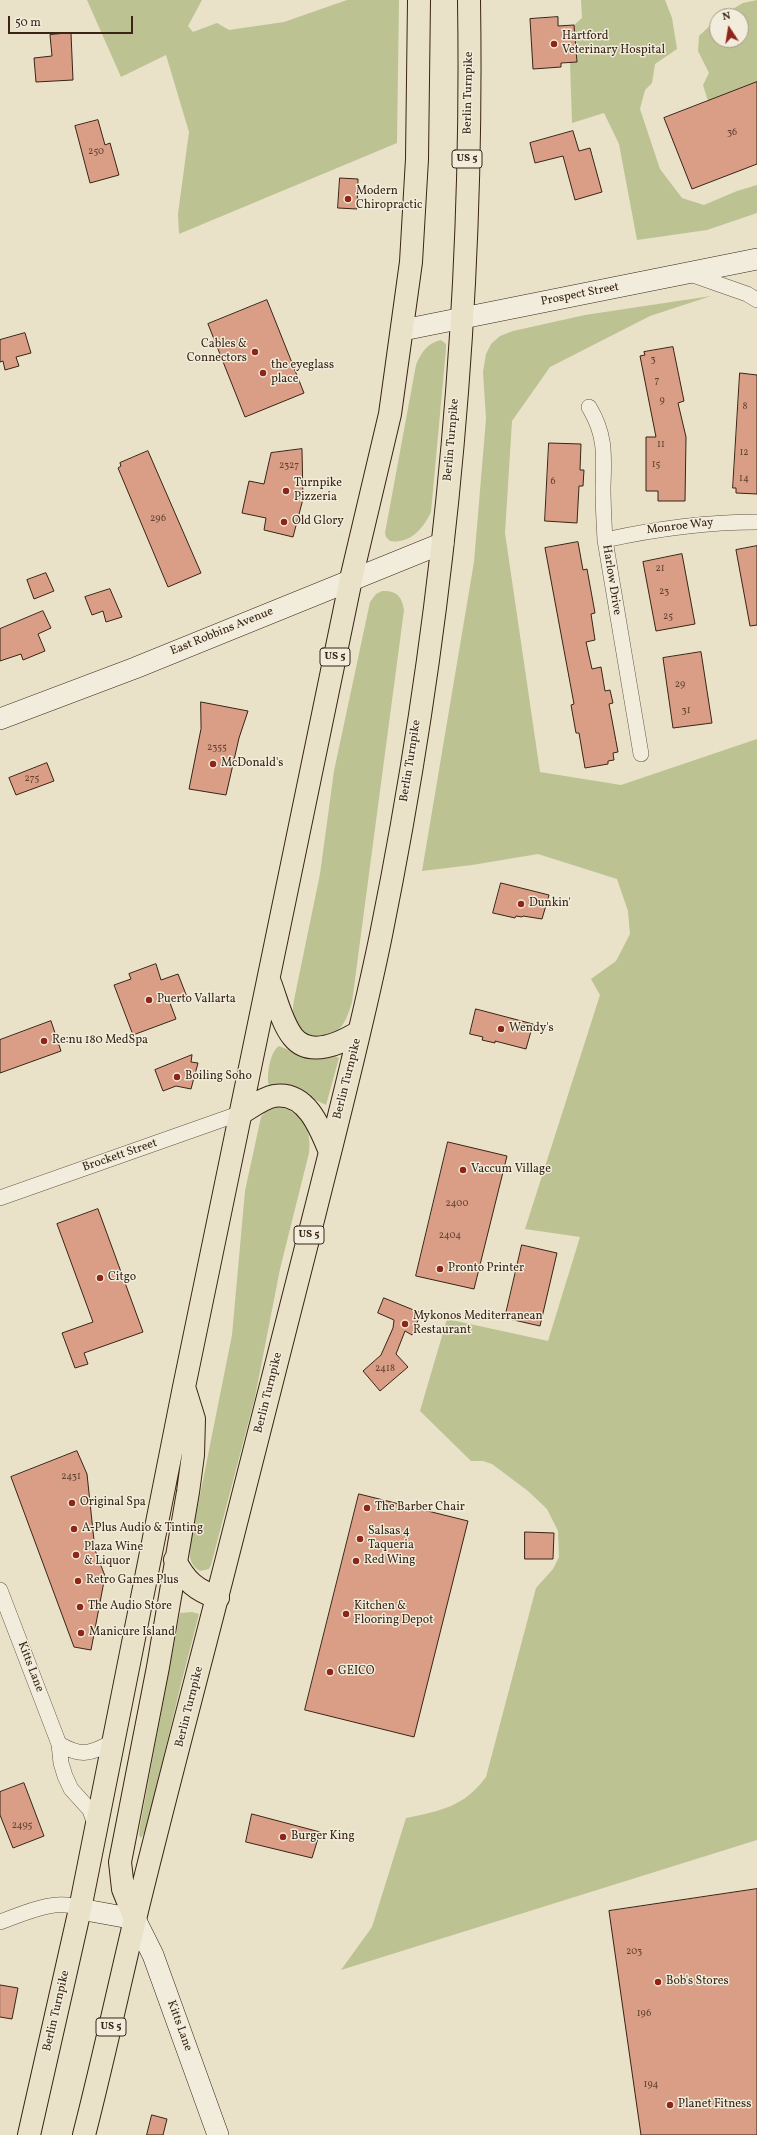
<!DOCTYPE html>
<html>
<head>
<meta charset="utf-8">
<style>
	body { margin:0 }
	#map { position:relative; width:757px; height:2135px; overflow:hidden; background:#e9e2c8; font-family:Vollkorn,serif }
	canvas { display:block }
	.north { position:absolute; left:709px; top:8px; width:40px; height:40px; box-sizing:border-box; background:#f1ecdb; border:1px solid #a79c8c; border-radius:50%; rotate:348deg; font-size:11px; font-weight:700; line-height:16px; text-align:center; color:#392415 }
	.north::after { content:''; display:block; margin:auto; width:14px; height:18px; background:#8f2418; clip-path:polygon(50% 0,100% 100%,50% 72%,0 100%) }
	.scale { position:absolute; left:8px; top:16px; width:125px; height:18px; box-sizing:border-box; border:2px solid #392415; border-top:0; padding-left:5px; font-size:12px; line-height:14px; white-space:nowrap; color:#392415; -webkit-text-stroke:3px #f1ecdb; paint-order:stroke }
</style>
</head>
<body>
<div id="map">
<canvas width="757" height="2135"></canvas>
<div class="north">N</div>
<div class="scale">50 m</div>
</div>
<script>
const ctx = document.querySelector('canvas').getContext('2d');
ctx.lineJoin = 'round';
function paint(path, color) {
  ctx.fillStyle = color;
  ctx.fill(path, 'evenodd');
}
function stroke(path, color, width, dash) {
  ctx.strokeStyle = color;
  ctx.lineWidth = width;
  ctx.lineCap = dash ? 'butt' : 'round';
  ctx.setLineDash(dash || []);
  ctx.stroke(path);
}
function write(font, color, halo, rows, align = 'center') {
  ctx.font = font + ' Vollkorn,serif';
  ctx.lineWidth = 3;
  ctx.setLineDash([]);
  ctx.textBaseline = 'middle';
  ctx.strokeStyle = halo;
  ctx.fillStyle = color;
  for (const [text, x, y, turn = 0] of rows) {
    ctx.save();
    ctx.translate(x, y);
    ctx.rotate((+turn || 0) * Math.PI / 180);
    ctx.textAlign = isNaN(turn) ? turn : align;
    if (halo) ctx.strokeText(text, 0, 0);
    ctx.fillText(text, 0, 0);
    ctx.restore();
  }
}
paint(new Path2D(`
	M87 0H202L188 26 193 32 217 23 229 30 284 22 347 0H399L397 143 179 234 178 214 189 132 166 55 121 77Z
	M581 0H665L672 18 677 49 655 64 652 83 645 90 640 109 660 169 682 198 704 205 737 191 757 185V213L707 230 637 240 619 144 604 113 572 123 570 62 577 61 574 25 582 18Z
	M757 0V82L708 101 703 85 709 73 698 51 699 36 717 19V40H741V16H721L743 3Z
	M711 296 650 316 550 367 512 421 505 533 540 772 621 785 757 739V1840L341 1970 372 1927 406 1818C440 1811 464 1807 486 1777L536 1588 553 1569 559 1557 558 1531 547 1509 528 1491 492 1464 483 1461H471L420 1411 447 1319 548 1341 580 1237 525 1229 600 995 591 979 616 961 630 934 628 911 617 879 538 854 472 865 422 871 474 562 486 419 483 372 486 354 491 344 500 336 513 331 585 315Z
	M441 340 446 344V349L431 512C423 529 410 544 390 541L386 537 385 533 416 365C421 353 427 343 441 340Z
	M382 591C396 590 402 596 404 610L352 1002C349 1011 346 1023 338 1030 323 1042 301 1037 295 1018 292 1013 293 1006 294 1000L320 874 334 771 370 602 376 594Z
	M279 1046 299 1054 323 1057 335 1056 339 1058 326 1105 311 1098 269 1086C266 1077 270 1051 279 1046Z
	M278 1107C303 1111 312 1130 309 1153L280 1269 255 1397 211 1565 209 1569 200 1571C188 1564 189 1553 191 1540L232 1335 245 1191 261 1117 265 1112Z
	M192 1612 199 1614 181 1684 146 1830 141 1838 139 1835 140 1826 180 1613Z`), '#bcc292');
const building = new Path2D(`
	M558 17V26L574 25 577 62 561 63V67L533 69 530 19Z
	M71 33 73 80 36 82 34 58 52 56 50 35Z
	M757 82V164L692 189 664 118Z
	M98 120 105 145 110 143 119 175 90 183 75 126Z
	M573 131 579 151 590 148 602 192 575 200 563 156 535 163 530 143Z
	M340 178 358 179 357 209 338 208Z
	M267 300 304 393 245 417 208 324Z
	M25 333 31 353 16 357 19 366 5 370 3 361 0 362V340Z
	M673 347 684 401 678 403 686 437 685 501H658V491H646V437H656L640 356 645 355 644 352Z
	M740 373 757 375V494L736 493V488H733Z
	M549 443 581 444 580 470H584L583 486H579L577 523 545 521Z
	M302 449 303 499 293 537 264 530 266 518 242 513 249 481 264 484 271 453Z
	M148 451 201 573 168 587 118 468 121 466 120 463Z
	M578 542 583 570 587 569 595 613 591 614 595 640 586 642 592 669 601 667 605 691 610 690 613 703 609 704 618 752 613 753 614 760 608 761V764L585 768 579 733H576L571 705 574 704 545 548Z
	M757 546V625L750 626 736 550Z
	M682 554 695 624 656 631 643 562Z
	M46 573 54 591 34 599 27 580Z
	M110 589 122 617 106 622 103 611 92 615 85 597Z
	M43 611 51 628 38 634 45 651 23 660 21 654 0 661V629Z
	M701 652 712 723 673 728 663 658Z
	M201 702 248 711 239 738 226 795 189 789 201 729Z
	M47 763 54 781 16 795 9 778Z
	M501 883 549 895 542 919 523 916 522 917 516 916 515 918 493 913Z
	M156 964 161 980 178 974 187 997 170 1003 176 1019 133 1035 114 985 131 979 129 974Z
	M476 1009 533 1024 526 1049 495 1041V1043L482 1040 483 1037 470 1034Z
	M51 1021 61 1051 0 1073V1040Z
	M192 1055 191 1062 198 1063 191 1089 176 1086 163 1091 155 1070Z
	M448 1142 507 1156 474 1289 416 1276Z
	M98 1209 143 1332 84 1353 88 1364 75 1368 62 1333 93 1322 57 1224Z
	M522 1245 557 1253 540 1326 505 1318Z
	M384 1298 421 1313 412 1335 405 1331 396 1354 408 1367 380 1391 363 1371 381 1355 393 1328 394 1320 378 1313Z
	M77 1451 87 1474 95 1550 105 1576 91 1650 74 1647 11 1477Z
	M359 1494 468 1521 414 1737 305 1710Z
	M525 1532 554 1533 553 1559H525Z
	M24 1783 44 1836 13 1848 0 1815V1792Z
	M252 1814 320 1832 312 1858 246 1842Z
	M757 1889V2135H641L609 1911Z
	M0 1985 18 1988 12 2019 0 2017Z
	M152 2115 167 2119 163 2135H147Z`);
paint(building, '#d99e85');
stroke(building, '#392415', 1);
const street = new Path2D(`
	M687 273 747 294 757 300
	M589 407C606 435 604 456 603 487 603 505 604 522 605 540L641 754
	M605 540C655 529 705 522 757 522
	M0 1198 241 1113
	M0 1590 59 1744 61 1763 65 1776 71 1789 90 1810 96 1828
	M59 1744C81 1757 91 1754 112 1742
	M0 1922C23 1914 57 1897 80 1909`);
const secondary = new Path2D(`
	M403 330 757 259
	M0 719 135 668 443 543
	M80 1909 135 1919 153 1955 218 2135`);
const highway = new Path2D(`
	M269 980C276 997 281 1022 293 1037 310 1058 341 1043 359 1032
	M241 1113C250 1108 263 1098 274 1096 306 1091 320 1127 330 1152
	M175 1560C185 1581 196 1590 218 1598
	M135 1919 123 1889 120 1862 158 1667 188 1492 193 1455 194 1419 185 1390
	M29 2135 80 1909 184 1387 351 579 390 414 411 262 417 159 419 0
	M84 2135C103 2061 119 1986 137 1911 169 1780 204 1650 237 1519 263 1417 289 1314 315 1212 338 1120 362 1028 381 935 443 629 474 312 469 0`);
stroke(street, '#655442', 16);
stroke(secondary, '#392415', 22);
stroke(highway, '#392415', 24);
stroke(street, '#f1ecdb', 15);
stroke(secondary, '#f1ecdb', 21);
stroke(highway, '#e9e2c8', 22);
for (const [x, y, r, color] of [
	[554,44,4,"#8f2418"],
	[348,199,4,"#8f2418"],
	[255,352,4,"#8f2418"],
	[263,373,4,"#8f2418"],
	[286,491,4,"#8f2418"],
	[284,522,4,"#8f2418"],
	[213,764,4,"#8f2418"],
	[521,904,4,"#8f2418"],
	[149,1000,4,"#8f2418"],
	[501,1029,4,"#8f2418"],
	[44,1041,4,"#8f2418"],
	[177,1077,4,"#8f2418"],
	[463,1170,4,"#8f2418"],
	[440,1269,4,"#8f2418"],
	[100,1278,4,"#8f2418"],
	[405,1324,4,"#8f2418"],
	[72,1503,4,"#8f2418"],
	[367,1508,4,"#8f2418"],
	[74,1529,4,"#8f2418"],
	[360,1539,4,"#8f2418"],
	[76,1555,4,"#8f2418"],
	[356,1561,4,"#8f2418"],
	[78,1581,4,"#8f2418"],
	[80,1607,4,"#8f2418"],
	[346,1614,4,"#8f2418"],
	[81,1633,4,"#8f2418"],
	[330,1672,4,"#8f2418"],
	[283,1837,4,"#8f2418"],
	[658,1982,4,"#8f2418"],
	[670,2105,4,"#8f2418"]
]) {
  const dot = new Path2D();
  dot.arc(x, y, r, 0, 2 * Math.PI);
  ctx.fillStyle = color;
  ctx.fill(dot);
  stroke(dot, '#f1ecdb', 1.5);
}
write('10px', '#614231', null, [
	["36",732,133],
	["250",96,152],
	["3",653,360],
	["7",657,381],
	["9",662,401],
	["8",745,407],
	["11",661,445],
	["12",744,453],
	["15",656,465],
	["2327",289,466],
	["14",744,479],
	["6",553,482],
	["296",158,519],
	["21",660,569],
	["23",664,592],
	["25",668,617],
	["29",680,685],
	["31",686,711],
	["2355",217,748],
	["275",32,779],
	["2400",457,1204],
	["2404",450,1236],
	["2418",385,1369],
	["2431",71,1477],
	["2495",22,1826],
	["203",634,1952],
	["196",644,2014],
	["194",651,2085]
]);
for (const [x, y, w] of [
	[467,159,30],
	[335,657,30],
	[309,1235,30],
	[111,2027,30]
]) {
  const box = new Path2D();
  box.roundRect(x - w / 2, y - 9, w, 18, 3);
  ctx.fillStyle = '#f1ecdb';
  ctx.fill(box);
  stroke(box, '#392415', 1);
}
write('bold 11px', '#392415', null, [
	["US 5",467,159],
	["US 5",335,657],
	["US 5",309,1235],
	["US 5",111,2027]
]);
write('12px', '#392415', '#f1ecdb', [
	["Hartford",562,37],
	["Veterinary Hospital",562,51],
	["Modern",356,192],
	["Chiropractic",356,206],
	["Cables &",247,345,"right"],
	["Connectors",247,359,"right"],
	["the eyeglass",271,366],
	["place",271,380],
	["Turnpike",294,484],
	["Pizzeria",294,498],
	["Old Glory",292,522],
	["McDonald's",221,764],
	["Dunkin'",529,904],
	["Puerto Vallarta",157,1000],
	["Wendy's",509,1029],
	["Re:nu 180 MedSpa",52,1041],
	["Boiling Soho",185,1077],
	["Vaccum Village",471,1170],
	["Pronto Printer",448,1269],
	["Citgo",108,1278],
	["Mykonos Mediterranean",413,1317],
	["Restaurant",413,1331],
	["Original Spa",80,1503],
	["The Barber Chair",375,1508],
	["A-Plus Audio & Tinting",82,1529],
	["Salsas 4",368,1532],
	["Taqueria",368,1546],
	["Plaza Wine",84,1548],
	["& Liquor",84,1562],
	["Red Wing",364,1561],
	["Retro Games Plus",86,1581],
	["The Audio Store",88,1607],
	["Kitchen &",354,1607],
	["Flooring Depot",354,1621],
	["Manicure Island",89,1633],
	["GEICO",338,1672],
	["Burger King",291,1837],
	["Bob's Stores",666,1982],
	["Planet Fitness",678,2105]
], 'left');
write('12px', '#392415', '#f1ecdb', [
	["Berlin Turnpike",469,93,-89],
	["Prospect Street",580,295,-11],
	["Berlin Turnpike",452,440,-85],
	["Monroe Way",680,527,-7],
	["Harlow Drive",611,580,81],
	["East Robbins Avenue",222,632,-22],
	["Berlin Turnpike",411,761,-81],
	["Berlin Turnpike",348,1079,-76],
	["Brockett Street",120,1156,-19],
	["Berlin Turnpike",269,1393,-76],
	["Kitts Lane",30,1667,69],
	["Berlin Turnpike",190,1707,-76],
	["Berlin Turnpike",57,2011,-77],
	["Kitts Lane",179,2026,70]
]);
</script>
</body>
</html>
